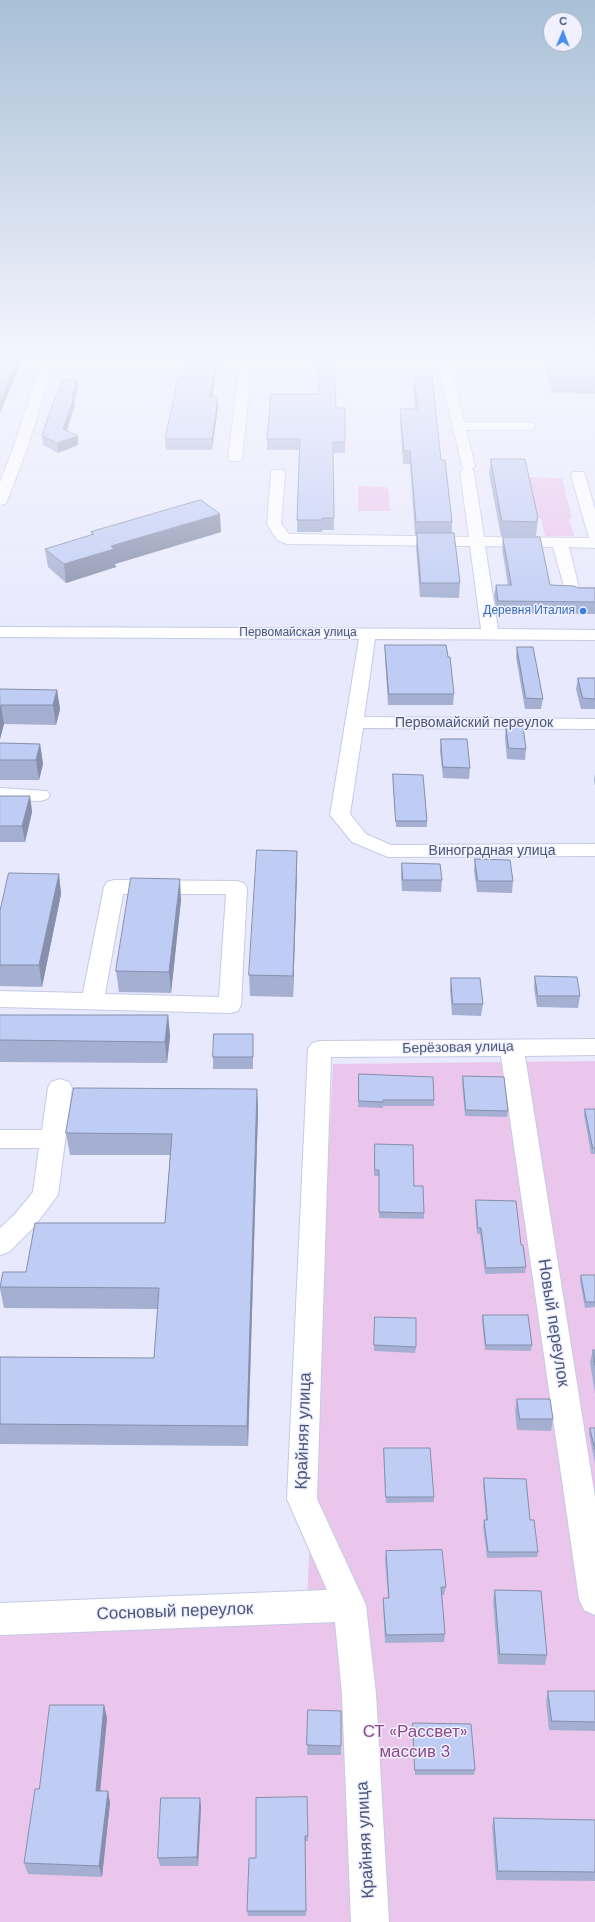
<!DOCTYPE html>
<html>
<head>
<meta charset="utf-8">
<style>
	body { margin:0 }
	#map { position:relative; width:595px; height:1922px; overflow:hidden; background:#e8e9fd; font-family:"DM Sans",sans-serif }
	canvas { display:block }
	.north { position:absolute; left:543px; top:12px; width:40px; height:40px; box-sizing:border-box; background:#f0f0ff; border:1px solid #aeb3c9; border-radius:50%; rotate:1deg; font-size:11px; font-weight:700; line-height:16px; text-align:center; color:#4a5879 }
	.north::after { content:''; display:block; margin:auto; width:14px; height:18px; background:#4a8ceb; clip-path:polygon(50% 0,100% 100%,50% 72%,0 100%) }
</style>
</head>
<body>
<div id="map">
<canvas width="595" height="1922"></canvas>
<div class="north">С</div>
</div>
<script>
const ctx = document.querySelector('canvas').getContext('2d');
ctx.lineJoin = 'round';
function paint(path, color) {
  ctx.fillStyle = color;
  ctx.fill(path, 'evenodd');
}
function stroke(path, color, width, dash) {
  ctx.strokeStyle = color;
  ctx.lineWidth = width;
  ctx.lineCap = dash ? 'butt' : 'round';
  ctx.setLineDash(dash || []);
  ctx.stroke(path);
}
function write(font, color, halo, rows, align = 'center') {
  ctx.font = font + ' "DM Sans",sans-serif';
  ctx.lineWidth = 3;
  ctx.setLineDash([]);
  ctx.textBaseline = 'middle';
  ctx.strokeStyle = halo;
  ctx.fillStyle = color;
  for (const [text, x, y, turn = 0] of rows) {
    ctx.save();
    ctx.translate(x, y);
    ctx.rotate((+turn || 0) * Math.PI / 180);
    ctx.textAlign = isNaN(turn) ? turn : align;
    if (halo) ctx.strokeText(text, 0, 0);
    ctx.fillText(text, 0, 0);
    ctx.restore();
  }
}
paint(new Path2D(`
	M527 477 562 478 572 518 569 519 574 536H545L541 518H536Z
	M358 486 388 487 390 511H358Z
	M595 1061V1922H0V1603L307 1598 333 1064Z`), '#ebc6ec');
const minor = new Path2D(`
	M42 361H54L27 449 7 501 5 504 0 505V482L13 449Z
	M240 361H252L242 458 240 461H230L228 458Z
	M437 361H449L464 422H528L533 423 535 426 533 429 528 430H466L475 466 472 469 474 472 484 537 589 538 571 475 573 472H583L585 475 595 510V548L569 547 579 588H595V598H577L566 593 553 547 485 546 498 629 595 630V640L375 639 364 717 595 719V729L363 728 350 814 366 834 391 845 595 844V856L388 857 352 842 330 815 359 639 0 637V627L481 629 470 546 287 544 277 540 267 524 271 473 273 470H283L285 473 281 524 289 534 469 537 460 472 463 469Z
	M0 788 47 791 50 795 47 799 40 801 0 800Z
	M114 880 237 881 244 883 247 888 241 1005 238 1011 230 1013 0 1007V991L83 993 104 887 107 882ZM123 894H226L219 997 105 994Z
	M595 1039V1055L525 1056 595 1497V1615L584 1610 579 1599 501 1056 331 1057 317 1499 366 1605 376 1694 389 1922H351L342 1694 335 1622 0 1635V1603L327 1590 287 1499 308 1049 312 1043 320 1041Z
	M60 1079 69 1082 72 1088 58 1195 33 1228 9 1252 0 1255V1228L15 1214 33 1192 39 1148H0V1130H42L48 1088 51 1082Z`);
stroke(minor, '#c5cae6', 2);
paint(minor, '#fff');
paint(new Path2D(`
	M545 361H595V394L552 393 544 366Z
	M414 377 441 460 452 522V533L460 583 459 598 420 597 416 547 417 535H415L410 464H403L400 421V409H415L413 389Z
	M78 389 74 400 75 405 67 431 78 436V445L58 453 43 445 42 436Z
	M212 397H218V407L212 450H166L165 439Z
	M336 408 345 442V453H333L334 530H322V532H297L299 450H267V439Z
	M491 459 538 518 536 536H501L489 473Z
	M91 532H221L115 564 116 567 66 583 48 567 45 549 92 535Z
	M503 537 550 585 579 588H595V614L497 613 494 596 496 585H508L502 548Z
	M385 645 454 694 453 705H388L385 656Z
	M517 647 543 699 541 709H525L516 657Z
	M578 678H595V709H581L576 689Z
	M0 689 57 690 60 709 56 725 4 724 0 739Z
	M506 726 526 749 525 760 507 759 505 737Z
	M441 739 470 768 469 779 443 778 440 750Z
	M0 743 40 744 43 764 39 780H0Z
	M595 773V786L594 780Z
	M393 774 427 821V827H396L393 780Z
	M0 796H30L32 812 25 842H0Z
	M297 851V872L293 997 250 996 249 975Z
	M475 859 513 881 512 893 477 892 474 871Z
	M402 863 442 880 441 892 402 891 401 875Z
	M59 874 61 894 42 987 0 986V911Z
	M181 900 171 993 119 992 116 971Z
	M535 976 580 996 578 1008 537 1007 534 988Z
	M451 978 483 1004 481 1016 452 1015 450 989Z
	M0 1015H168L170 1036 167 1063 0 1062Z
	M253 1045V1069H213V1057Z
	M359 1074 434 1100V1106H383V1108L358 1107Z
	M463 1076 508 1111 507 1117 465 1116 462 1082Z
	M257 1089 258 1110 248 1446 0 1444V1357L154 1358 158 1309 4 1308 0 1289V1285L26 1272 165 1223 170 1155H70L66 1133Z
	M585 1109H595V1154H591L584 1115Z
	M375 1144 424 1213V1219L379 1218V1176H374Z
	M476 1200 521 1245 526 1267 525 1273 485 1274 480 1234H477L475 1206Z
	M581 1275H595V1307L585 1308 580 1281Z
	M483 1315 532 1345 531 1351 485 1350 482 1321Z
	M375 1317 416 1347 415 1353 374 1351Z
	M593 1350H595V1394L590 1362Z
	M517 1399 553 1419 551 1431 517 1430 515 1410Z
	M590 1428H595V1463L589 1434Z
	M384 1448 434 1497V1502L386 1503 384 1454Z
	M484 1478 530 1520 538 1552 537 1557 487 1558 483 1526 484 1520H486L483 1484Z
	M386 1551 446 1587 444 1595H442L445 1634 444 1642 385 1643 383 1606V1598H388L385 1559Z
	M495 1590 547 1655 545 1665 498 1664 493 1600Z
	M548 1691H595V1731L549 1730 546 1701Z
	M104 1705 107 1718 100 1791H108L110 1803 102 1877 28 1874 24 1863 39 1789Z
	M308 1710 341 1746V1755H307Z
	M413 1723 475 1770 474 1775H415L412 1728Z
	M256 1798 308 1836V1841H305L306 1916H248L247 1911 256 1858Z
	M201 1807 198 1866H160L158 1858Z
	M494 1818 595 1820V1881L496 1880 492 1827Z`), '#a4afd2');
paint(new Path2D(`
	M17 361H22L0 413V401Z
	M216 361 218 362 211 407 210 397Z
	M77 380 78 389 74 400 75 405 64 438 63 429 72 397Z
	M218 397V407L212 450V439Z
	M78 436V445L58 453 57 443Z
	M220 514 221 532 115 564 116 567 66 583 64 564 111 546Z
	M57 690 60 709 56 725 53 705Z
	M1 705 4 724 0 739V708Z
	M40 744 43 764 39 780 36 760Z
	M30 796 32 812 25 842 22 826Z
	M297 851V872L293 997V976Z
	M59 874 61 894 42 987 39 965Z
	M180 879 181 900 171 993 169 972Z
	M168 1015 170 1036 167 1063 165 1042Z
	M257 1089 258 1110 248 1446 247 1426Z
	M104 1705 107 1718 99 1803 96 1791Z
	M108 1791 110 1803 102 1877 99 1866Z
	M200 1798 201 1807 198 1866 197 1857Z`), '#868fab');
const building = new Path2D(`
	M0 361H17L0 401Z
	M188 361H216L210 397H218L212 439H165L178 377H185Z
	M318 361H334L336 408H345V442H333L334 518H322V520H297L300 439H267L271 394H318Z
	M549 361H595V378H554Z
	M414 377H432L441 460H445L452 522H416L410 451H404L400 409H417Z
	M62 380H77L72 397H74L63 429 78 436 57 443 42 436Z
	M491 459H525L538 518H537V522L502 521Z
	M201 500 220 514 111 546 114 549 64 564 45 549 94 534 91 532Z
	M417 533H454L460 583H421Z
	M503 537H540L550 585 574 586 579 588H595V602L498 601 496 585H511Z
	M385 645H446L448 657H450L454 694H389Z
	M517 647H533L543 699 526 698Z
	M578 678H595V699L583 698Z
	M0 689 57 690 53 705H1L0 708Z
	M506 726 523 727 526 749 509 748Z
	M441 739H467L470 768 443 767Z
	M0 743 40 744 36 760H0Z
	M393 774 423 775 427 821H396Z
	M0 796H30L22 826H0Z
	M257 850 297 851 293 976 249 975Z
	M475 859 510 860 513 881H478Z
	M402 863 440 864 442 880H403Z
	M9 873 59 874 39 965H0V911Z
	M131 878 180 879 169 972 116 971Z
	M535 976 577 977 580 996H538Z
	M451 978H480L483 1004H453Z
	M0 1015H168L165 1042 0 1040Z
	M214 1034H253V1057H213Z
	M359 1074 433 1077 434 1100H383V1102L359 1101Z
	M463 1076 504 1077 508 1111 466 1110Z
	M74 1088 257 1089 247 1426 0 1424V1357L154 1358 159 1288 0 1287 3 1272H26L35 1223H165L172 1134 66 1133Z
	M585 1109H595V1148H593Z
	M375 1144 413 1145 414 1186H423L424 1213 379 1212V1170H375Z
	M476 1200 516 1201 521 1245H523L526 1267 486 1268 481 1228H478Z
	M581 1275H595V1302H586Z
	M483 1315H528L532 1345H486Z
	M375 1317 416 1318V1347L374 1345Z
	M593 1350H595V1365Z
	M517 1399H550L553 1419H520Z
	M590 1428H595V1449Z
	M384 1448H430L434 1497H386Z
	M484 1478 526 1479 530 1520H534L538 1552H488L484 1520H487Z
	M442 1550 446 1587H441L445 1634 386 1635 383 1598H389L386 1551Z
	M495 1590 541 1591 547 1655 500 1654Z
	M548 1691H595V1722L552 1721Z
	M50 1705H104L96 1791H108L99 1866 24 1863 35 1789H39Z
	M308 1710 341 1711V1746L307 1745Z
	M413 1723 471 1724 475 1770H415Z
	M307 1797 308 1836H305L306 1911H247L249 1858H256V1798Z
	M161 1798H200L197 1857 158 1858Z
	M494 1818 595 1820V1872L498 1871Z`);
paint(building, '#bfccf4');
stroke(building, '#868fab', 1);
const sky = ctx.createLinearGradient(0, 0, 0, 630);
sky.addColorStop(0, '#a8c0d6');
sky.addColorStop(0.57, '#f5f5fe');
sky.addColorStop(1, '#f5f5fe00');
ctx.fillStyle = sky;
ctx.fillRect(0, 0, 595, 630);
for (const [x, y, r, color] of [
	[583,611,4,"#3f7fe0"]
]) {
  const dot = new Path2D();
  dot.arc(x, y, r, 0, 2 * Math.PI);
  ctx.fillStyle = color;
  ctx.fill(dot);
  stroke(dot, '#f0f0ff', 1.5);
}
write('12px', '#366cbe', '#f0f0ff', [
	["Деревня Италия",575,611]
], 'right');
write('12px', '#4a5879', '#f0f0ff', [
	["Первомайская улица",298,633]
]);
write('14px', '#4a5879', '#f0f0ff', [
	["Первомайский переулок",474,723],
	["Виноградная улица",492,851],
	["Берёзовая улица",458,1048,-1]
]);
write('17px', '#4a5879', '#f0f0ff', [
	["Новый переулок",553,1323,81],
	["Крайняя улица",304,1431,-88],
	["Сосновый переулок",175,1612,-2],
	["Крайняя улица",366,1840,-93]
]);
write('17px', '#8c4787', '#f0f0ff', [
	["СТ «Рассвет»",415,1733],
	["массив 3",415,1753]
]);
</script>
</body>
</html>
